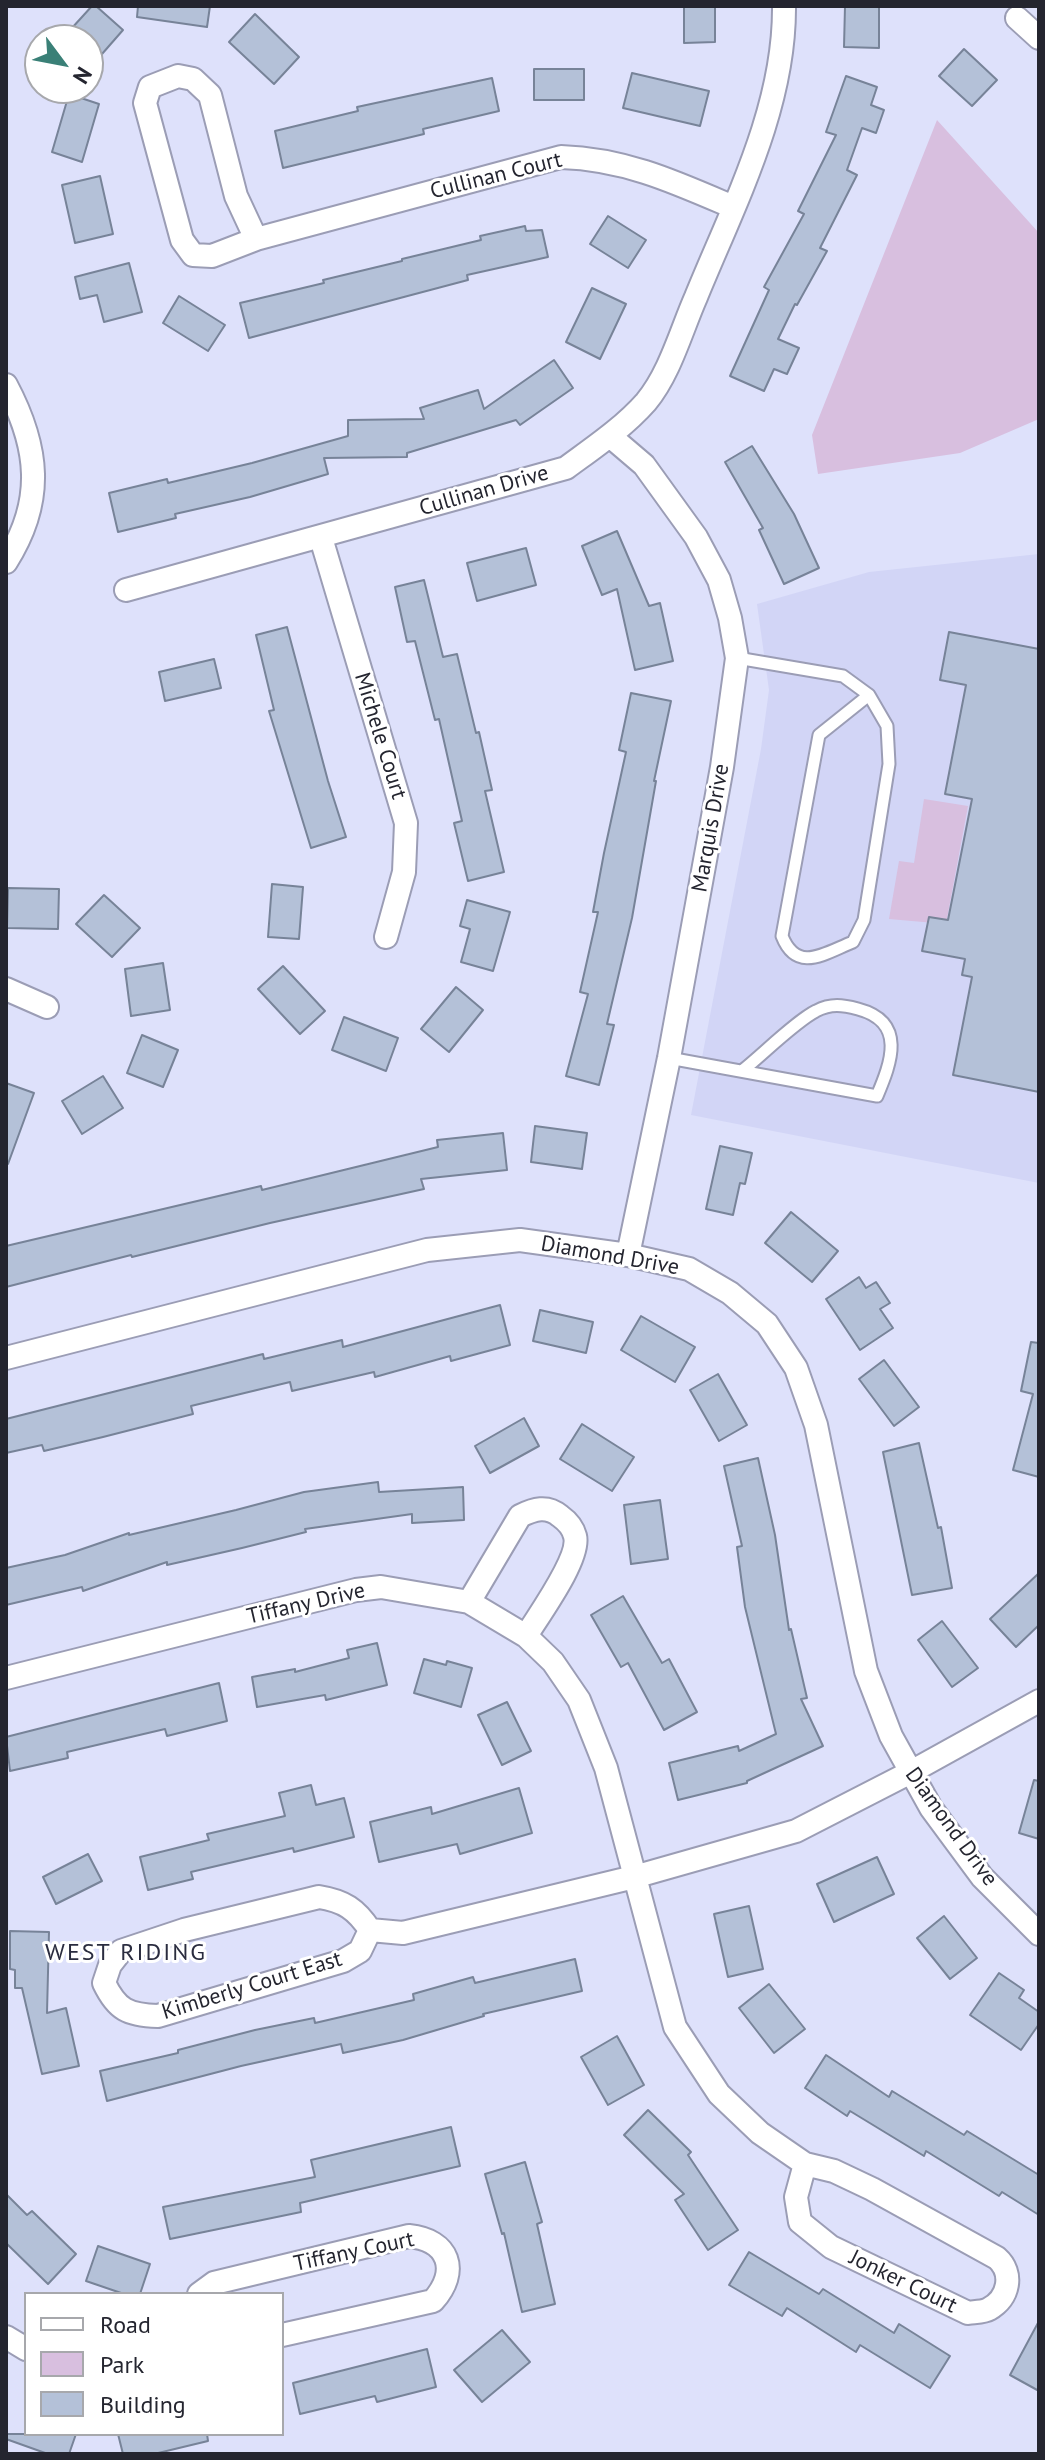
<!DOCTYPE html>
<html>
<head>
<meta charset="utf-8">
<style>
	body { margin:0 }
	#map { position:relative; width:1045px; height:2460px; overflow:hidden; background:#dee1fb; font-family:"PT Sans",sans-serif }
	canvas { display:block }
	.frame { position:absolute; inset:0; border:8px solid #24252f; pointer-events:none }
	.legend { position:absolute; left:24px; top:2292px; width:260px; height:144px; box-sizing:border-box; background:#fff; border:2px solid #a7a8ac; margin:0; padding:10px 14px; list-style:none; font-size:24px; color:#24252f }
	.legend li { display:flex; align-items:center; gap:16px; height:40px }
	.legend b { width:40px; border:2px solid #a7a8ac }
	.north { position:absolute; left:24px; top:24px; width:80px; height:80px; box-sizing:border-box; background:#fff; border:2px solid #a7a8ac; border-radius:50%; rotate:122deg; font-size:22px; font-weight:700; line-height:32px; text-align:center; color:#24252f }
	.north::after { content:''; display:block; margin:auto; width:28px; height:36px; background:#3a8077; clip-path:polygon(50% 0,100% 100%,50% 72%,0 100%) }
</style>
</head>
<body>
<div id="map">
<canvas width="1045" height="2460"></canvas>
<div class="frame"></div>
<ul class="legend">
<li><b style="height:10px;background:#fff"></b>Road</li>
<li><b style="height:22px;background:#d8bfdf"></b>Park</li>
<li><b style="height:22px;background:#b4c1d8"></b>Building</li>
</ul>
<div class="north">N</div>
</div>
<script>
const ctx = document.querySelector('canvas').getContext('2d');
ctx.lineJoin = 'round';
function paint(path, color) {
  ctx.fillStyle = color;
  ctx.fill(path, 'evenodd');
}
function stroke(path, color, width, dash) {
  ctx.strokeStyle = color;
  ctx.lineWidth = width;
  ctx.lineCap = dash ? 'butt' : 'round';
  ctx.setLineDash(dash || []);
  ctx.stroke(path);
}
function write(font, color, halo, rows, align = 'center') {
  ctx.font = font + ' "PT Sans",sans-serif';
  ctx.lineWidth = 6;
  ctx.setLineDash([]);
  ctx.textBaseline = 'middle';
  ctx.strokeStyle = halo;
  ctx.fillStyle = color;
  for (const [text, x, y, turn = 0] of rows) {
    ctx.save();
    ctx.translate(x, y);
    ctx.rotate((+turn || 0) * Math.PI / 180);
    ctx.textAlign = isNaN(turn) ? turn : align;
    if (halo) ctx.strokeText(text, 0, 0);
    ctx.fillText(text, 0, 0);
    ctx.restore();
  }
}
paint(new Path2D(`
	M1039 554V1183L691 1115 761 749 769 690 757 604 869 572Z`), '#d2d5f6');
paint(new Path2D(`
	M937 120 1039 233V419L960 453 818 474 812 435Z
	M924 799 968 806 946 924 889 919 899 861 914 863Z`), '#d8bfdf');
const building = new Path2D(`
	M92 6H96L123 30 88 70V40H61Z
	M138 6H210L207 27 137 17Z
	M684 6H715V42L684 43Z
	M845 6H879V48L844 47Z
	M255 14 299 57 274 84 229 42Z
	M964 49 997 80 972 106 939 76Z
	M534 69H584V100H534Z
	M632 73 709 91 700 126 623 108Z
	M846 76 877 87 871 105 884 110 876 133 862 128 847 170 857 175 820 248 827 251 797 305 795 304 778 339 799 348 787 374 774 369 764 391 730 376 769 290 764 287 804 214 798 211 836 135 826 132Z
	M492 78 499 111 423 129 424 134 283 168 275 131 358 111 357 107Z
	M69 94 99 104 82 162 52 152Z
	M100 176 113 234 75 243 62 185Z
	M608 216 646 240 628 268 590 244Z
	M525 226 526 231 542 230 548 257 467 275 468 280 249 338 240 303 324 283 323 280 402 261V259L481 240 480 236Z
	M129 263 142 312 104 322 97 295 80 299 75 277Z
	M592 288 626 304 600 359 566 342Z
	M179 296 225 325 208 351 163 323Z
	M554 360 573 388 520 425 516 420 407 453V457L324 458 328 474 250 497 175 514 176 518 118 532 109 493 167 479 168 483 252 463 348 436V420L424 419 420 408 478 390 484 409Z
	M752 446 794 514 819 568 784 584 759 530 763 528 725 462Z
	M617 531 649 606 660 603 673 661 635 670 617 589 602 595 582 546Z
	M526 548 536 585 477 601 467 563Z
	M424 580 443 657 457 654 476 733 479 732 492 790 485 791 504 872 468 881 454 823 462 821 439 719 435 720 415 641 407 642 395 587Z
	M287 627 328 781 346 837 311 848 269 711 274 710 256 635Z
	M949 632 1039 649V1092L953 1075 972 977 962 975 965 959 922 951 929 917 948 920 972 799 945 794 966 685 940 680Z
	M214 659 221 688 165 701 159 672Z
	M631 693 671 701 654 781H656L632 918 607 1024 614 1025 599 1085 566 1076 588 994 580 992 598 912H593L604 853 626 752 619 750Z
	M272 884 303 887 299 939 268 937Z
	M8 888 59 889 58 929 7 928Z
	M104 895 140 928 112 957 76 924Z
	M467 900 510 912 493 971 461 962 470 929 460 926Z
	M163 963 170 1010 131 1016 125 969Z
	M283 966 325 1011 300 1034 258 989Z
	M456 987 483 1010 449 1052 421 1029Z
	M344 1017 398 1038 386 1071 332 1050Z
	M142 1035 178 1050 163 1087 127 1073Z
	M103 1076 123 1108 82 1134 62 1101Z
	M6 1083 34 1093 8 1164H6Z
	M535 1126 587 1133 582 1169 531 1162Z
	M503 1133 507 1170 421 1179 424 1189 270 1223 132 1257 131 1255 6 1287V1246L261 1186 262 1190 356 1167 438 1147 437 1140Z
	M720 1146 752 1153 745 1184 740 1183 733 1215 706 1209Z
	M791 1212 838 1251 812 1282 765 1243Z
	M859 1277 866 1288 876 1282 890 1303 880 1309 893 1328 860 1350 826 1299Z
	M500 1305 510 1345 451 1361 450 1356 375 1377 374 1372 292 1391 290 1382 191 1406 193 1414 103 1437 44 1451 42 1445 6 1453V1419L263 1354 264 1359 342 1340 343 1347Z
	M540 1310 593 1322 586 1353 533 1341Z
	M641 1316 695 1347 675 1382 621 1350Z
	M1031 1342 1039 1343V1477L1013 1470 1033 1394 1021 1391Z
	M884 1360 919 1407 894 1426 859 1379Z
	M718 1374 747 1425 719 1441 690 1390Z
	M524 1418 539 1446 490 1473 475 1446Z
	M582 1424 634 1457 612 1491 560 1459Z
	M919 1443 938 1528 941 1527 952 1588 912 1595 883 1452Z
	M758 1458 775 1535 789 1630 791 1629 807 1698 801 1699 823 1746 747 1781V1783L678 1800 669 1763 738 1746 739 1751 776 1734 745 1607 737 1547 742 1546 724 1466Z
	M378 1482 379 1492 463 1487 464 1520 412 1523V1514L305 1529 306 1532 242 1548 167 1565V1562L83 1591 82 1587 6 1605V1568L65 1555 129 1533V1535L236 1510 304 1492Z
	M660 1500 668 1559 631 1564 624 1505Z
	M1039 1573V1625L1016 1647 990 1619Z
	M623 1596 662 1663 669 1659 697 1712 664 1730 628 1663 621 1667 591 1615Z
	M942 1621 978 1668 952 1687 918 1640Z
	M377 1643 387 1685 326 1700 325 1695 257 1707 252 1677 295 1669V1672L349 1658 347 1650Z
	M424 1659 446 1665 447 1661 472 1668 461 1707 414 1693Z
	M219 1683 227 1721 167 1736 165 1729 67 1752 68 1758 10 1771 6 1737Z
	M507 1702 531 1751 502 1765 478 1715Z
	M1034 1780 1039 1781V1839L1019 1833Z
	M311 1785 316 1805 344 1798 354 1837 294 1852 293 1848 191 1872 193 1879 148 1890 140 1857 209 1840 207 1834 285 1816 279 1793Z
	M519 1788 532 1833 460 1854 457 1844 379 1862 370 1822 431 1807 432 1814Z
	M88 1854 102 1881 56 1904 43 1877Z
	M877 1857 894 1894 834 1922 817 1884Z
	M749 1906 763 1969 728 1977 714 1914Z
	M944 1916 977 1958 950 1979 917 1938Z
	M10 1931 49 1932 47 2013 66 2008 79 2066 42 2074 22 1988H15V1970L10 1969Z
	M575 1959 582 1991 483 2014 484 2016 403 2040 343 2053 341 2044 241 2066 107 2101 100 2071 178 2053V2050L255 2030 314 2018 315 2023 414 2000 413 1994 473 1977 475 1983Z
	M999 1973 1024 1990 1019 1998 1039 2012V2024L1021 2050 970 2015Z
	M769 1984 805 2029 774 2053 739 2008Z
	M617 2036 644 2085 608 2105 581 2057Z
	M826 2055 889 2097 892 2091 964 2135 967 2131 1039 2175V2215L1002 2192 999 2196 926 2151 924 2156 850 2111 847 2116 805 2088Z
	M648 2110 691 2152 688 2155 738 2230 708 2250 675 2200 684 2194 624 2135Z
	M451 2127 460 2166 300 2203 301 2212 170 2239 163 2207 315 2177 311 2160Z
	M525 2162 542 2222 537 2224 555 2304 522 2312 504 2233 502 2234 485 2174Z
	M6 2194 27 2215 32 2211 76 2254 48 2284 6 2243Z
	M98 2246 150 2264 140 2294H124L86 2281Z
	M749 2252 819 2294 823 2289 894 2333 899 2324 950 2356 930 2388 860 2345 856 2352 787 2308 782 2316 729 2285Z
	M1039 2321V2391L1010 2375Z
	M502 2330 530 2362 482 2402 454 2370Z
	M427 2349 436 2387 377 2402 375 2396 300 2414 293 2383Z
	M6 2434H76L69 2454H48L6 2439Z
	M118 2434H207L208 2441 154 2454H123Z`);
paint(building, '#b4c1d8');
stroke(building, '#778398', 2);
const lane = new Path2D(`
	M737 658 843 676 869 695 887 726 889 764 864 920 853 942C825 953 797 974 782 936L819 735 869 695
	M669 1058 877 1096C891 1063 907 1022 858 1009 843 1005 831 1003 816 1011 796 1021 762 1055 743 1070`);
const street = new Path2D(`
	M1017 18 1039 38
	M256 239 212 256 193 255 182 240 145 103 150 87 178 76 193 79 210 95 236 196 256 239 561 157C625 159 675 182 733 207
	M6 385C39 447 45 501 6 562
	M610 436 644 465 696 537 719 580 730 618 737 658 722 767 669 1058 628 1255
	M321 538 406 823 404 872 386 937
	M126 590 566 468C593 448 623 428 646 402 670 373 681 331 696 297 734 204 785 108 784 6
	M6 989 47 1007
	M6 1358 427 1250 520 1240 628 1255 689 1269 730 1293 767 1324 796 1368 816 1425 866 1671 891 1736 931 1808 982 1877 1039 1934
	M469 1602 520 1516C534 1509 547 1505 560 1516 567 1521 573 1528 575 1536 581 1558 538 1616 526 1636
	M6 1678 356 1590 381 1587 469 1602 526 1636 553 1662 579 1700 606 1768 675 2027 719 2094 760 2133 805 2164 834 2171 872 2189 997 2258C1014 2273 1009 2298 989 2309 984 2312 974 2312 968 2313L831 2247 800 2222 796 2197 805 2164
	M370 1930 360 1951 343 1961 158 2016C128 2015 117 2010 104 1983L110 1965 121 1951 184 1930 319 1897C344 1901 356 1909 370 1930L403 1933 634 1877 796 1831 909 1773 1039 1701
	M199 2294 214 2283 409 2236C449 2240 460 2271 433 2301L282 2335
	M6 2337 26 2349`);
stroke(lane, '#9b9db5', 15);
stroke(street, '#9b9db5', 26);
stroke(lane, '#fff', 11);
stroke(street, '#fff', 22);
write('22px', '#24252f', '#fff', [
	["Cullinan Court",496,176,-14],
	["Cullinan Drive",484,491,-16],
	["Michele Court",380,736,73],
	["Marquis Drive",711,828,-80],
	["Diamond Drive",610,1256,10],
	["Tiffany Drive",306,1604,-13],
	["Diamond Drive",951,1827,54],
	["Kimberly Court East",252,1986,-17],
	["Tiffany Court",354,2252,-12],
	["Jonker Court",903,2282,26]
]);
ctx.letterSpacing = '2px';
write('24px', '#2a2c3f', '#fff', [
	["WEST RIDING",126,1953]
]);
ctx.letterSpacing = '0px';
</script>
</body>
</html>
